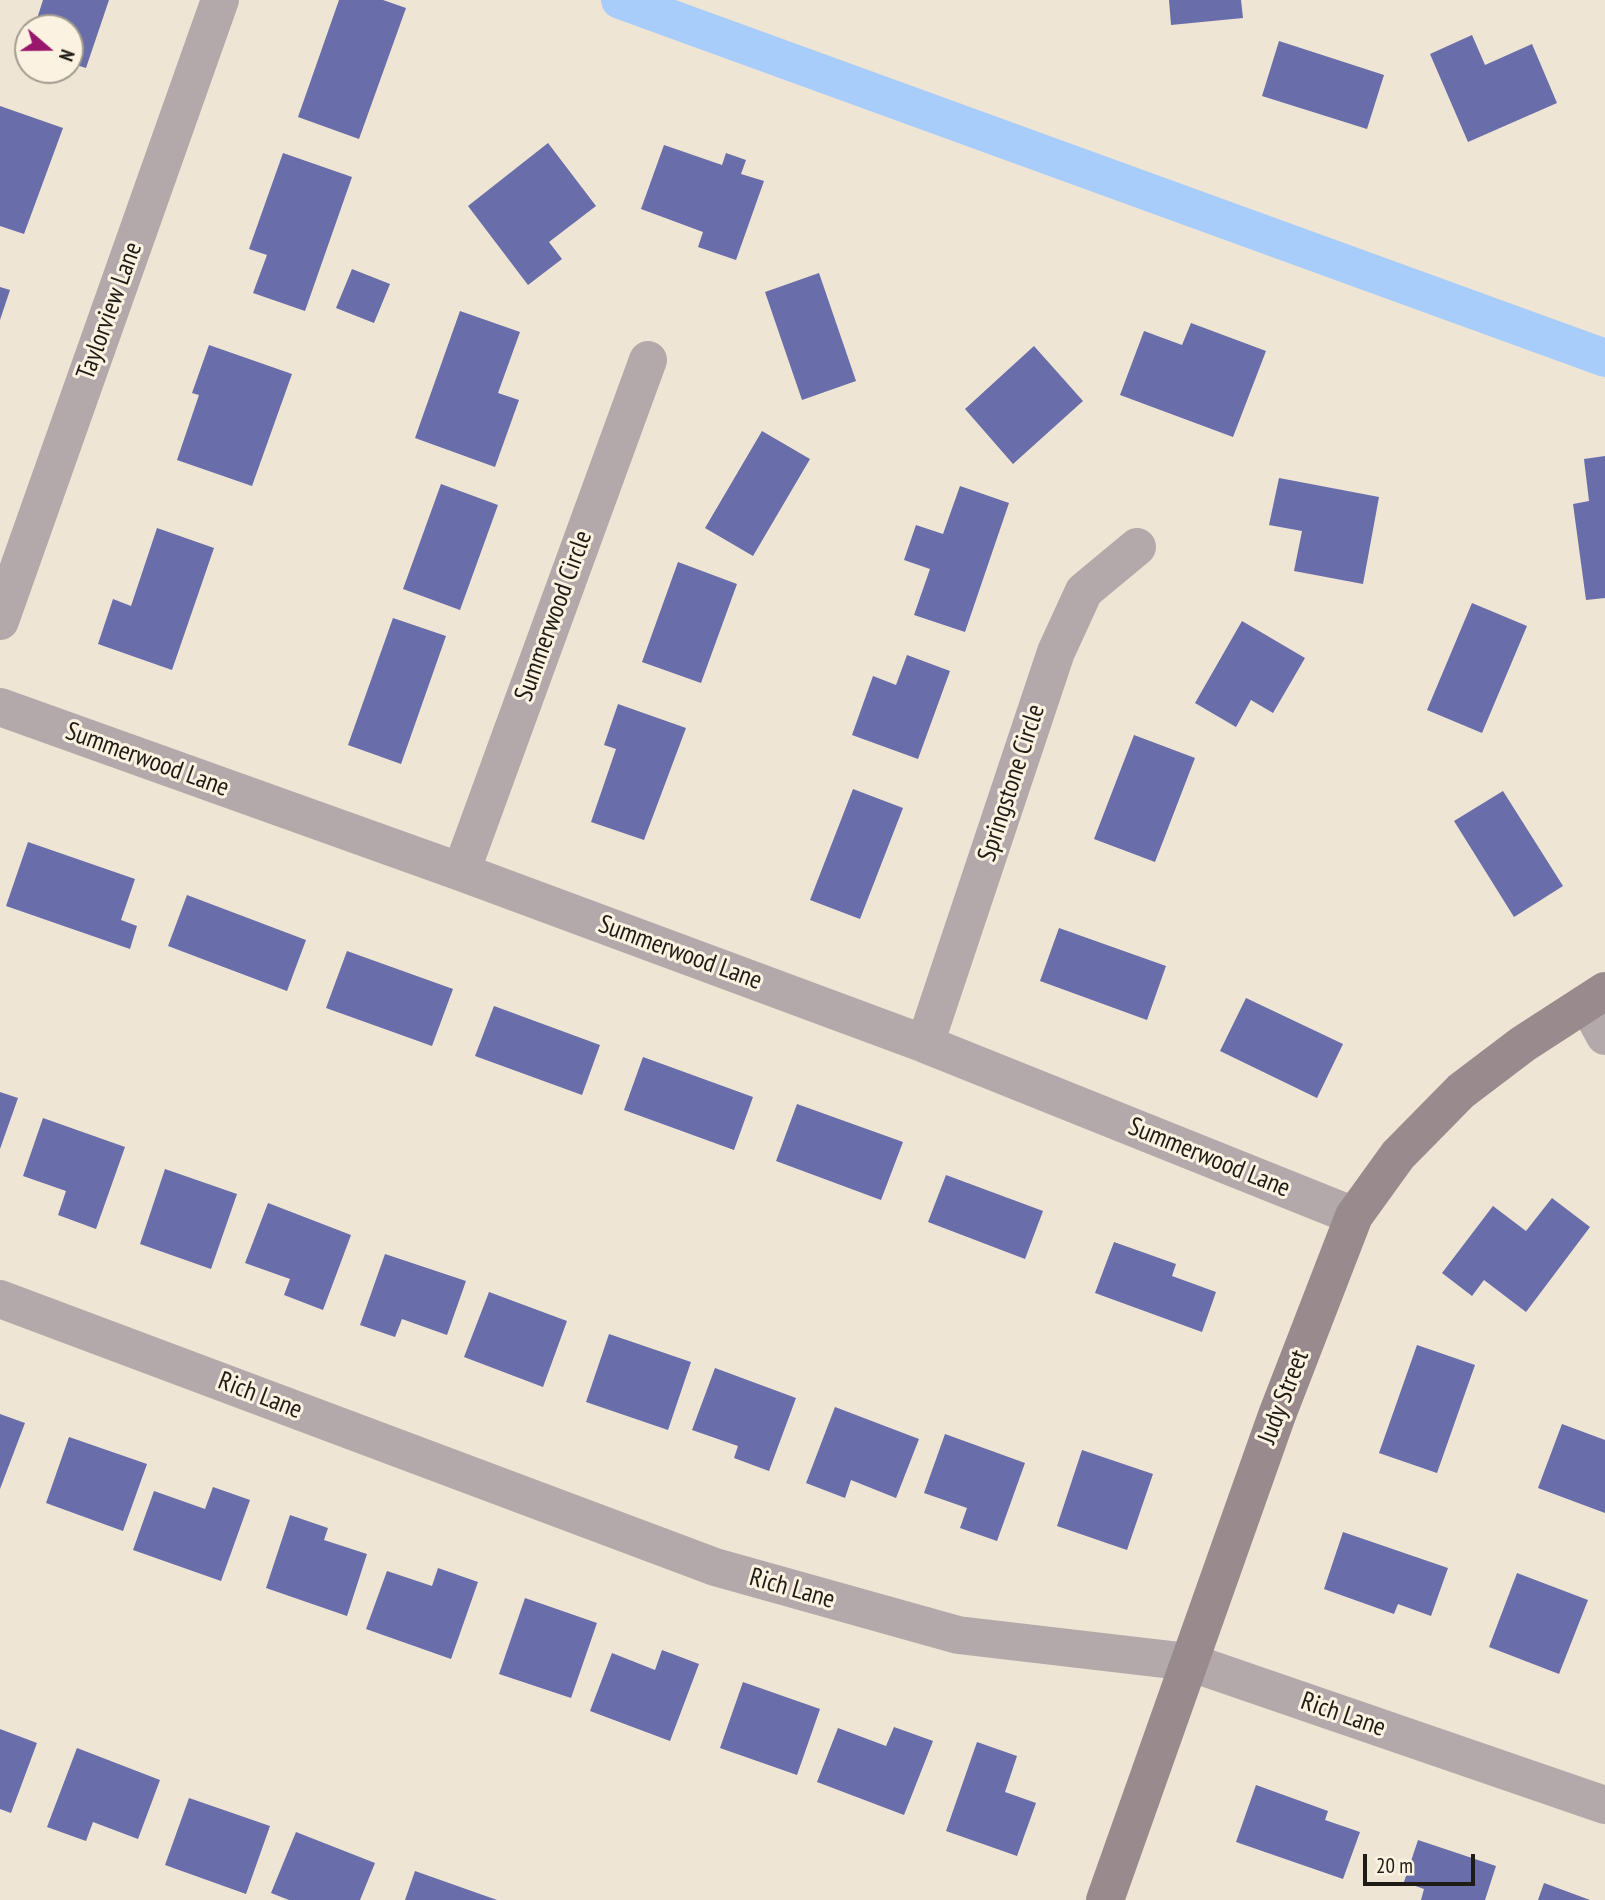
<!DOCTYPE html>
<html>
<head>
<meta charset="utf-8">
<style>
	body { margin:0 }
	#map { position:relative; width:1605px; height:1900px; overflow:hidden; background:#eee5d4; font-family:"PT Sans Narrow",sans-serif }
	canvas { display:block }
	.north { position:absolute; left:14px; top:14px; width:70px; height:70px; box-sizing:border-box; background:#fbf2e1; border:2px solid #a39c90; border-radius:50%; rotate:110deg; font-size:19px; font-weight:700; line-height:28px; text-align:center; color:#1f1c16 }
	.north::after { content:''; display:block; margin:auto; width:24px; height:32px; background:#98166c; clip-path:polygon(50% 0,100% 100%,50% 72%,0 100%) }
	.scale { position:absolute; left:1363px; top:1854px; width:112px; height:32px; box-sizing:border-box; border:4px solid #1f1c16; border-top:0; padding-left:9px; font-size:21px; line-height:24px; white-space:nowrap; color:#1f1c16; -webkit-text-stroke:5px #fbf2e1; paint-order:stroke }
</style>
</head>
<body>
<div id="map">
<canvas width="1605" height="1900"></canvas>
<div class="north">N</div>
<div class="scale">20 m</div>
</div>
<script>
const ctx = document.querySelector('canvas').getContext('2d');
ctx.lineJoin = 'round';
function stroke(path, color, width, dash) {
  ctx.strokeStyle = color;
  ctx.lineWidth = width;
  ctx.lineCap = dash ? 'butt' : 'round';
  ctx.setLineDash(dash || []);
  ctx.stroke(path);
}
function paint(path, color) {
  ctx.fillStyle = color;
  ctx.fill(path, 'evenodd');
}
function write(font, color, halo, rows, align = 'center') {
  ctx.font = font + ' "PT Sans Narrow",sans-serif';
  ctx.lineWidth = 6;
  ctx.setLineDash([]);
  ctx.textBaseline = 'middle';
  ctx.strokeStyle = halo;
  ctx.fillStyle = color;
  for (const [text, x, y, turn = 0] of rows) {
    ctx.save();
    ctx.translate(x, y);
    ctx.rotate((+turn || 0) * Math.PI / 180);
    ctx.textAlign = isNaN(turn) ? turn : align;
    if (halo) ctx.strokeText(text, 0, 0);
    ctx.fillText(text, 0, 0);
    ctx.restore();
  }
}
stroke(new Path2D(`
	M620 0 1605 358`), '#a9cdfb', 38);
paint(new Path2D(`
	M43 0H109L86 68 70 63V28H34Z
	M339 0H383L406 8 359 139 298 117Z
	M1169 0H1241L1243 18 1171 25Z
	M1472 35 1485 65 1532 44 1557 103 1468 142 1430 54Z
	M1279 41 1384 75 1367 129 1262 96Z
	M0 106 63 128 24 234 0 226Z
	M548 143 596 206 549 242 562 259 528 285 468 206Z
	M664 145 722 165 726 153 746 160 741 174 764 181 736 260 698 247 703 232 641 209Z
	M283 153 352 177 305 311 253 293 267 255 249 249Z
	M352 269 390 284 374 323 336 308Z
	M819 273 856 381 802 400 765 292Z
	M0 287 10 290 0 320Z
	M460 311 520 332 498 393 519 400 495 467 415 438Z
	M1191 323 1266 351 1233 437 1120 395 1144 331 1182 345Z
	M209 345 292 374 252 486 177 460 199 395 192 393Z
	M1034 346 1083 401 1013 464 965 409Z
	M762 431 810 459 753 556 705 528Z
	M1605 456V598L1586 600 1573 504 1589 501 1584 459Z
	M1279 478 1379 497 1363 584 1294 571 1302 531 1269 525Z
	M441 484 498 505 460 610 403 589Z
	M960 486 1009 503 965 632 914 615 930 569 904 560 916 525 943 534Z
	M157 528 214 548 172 670 98 644 113 599 131 606Z
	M678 562 737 584 701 683 642 662Z
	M1472 603 1527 626 1482 733 1427 710Z
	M393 618 446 636 401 764 348 745Z
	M1242 621 1305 658 1273 713 1251 700 1236 727 1195 703Z
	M907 655 950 671 918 759 852 735 873 676 896 685Z
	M618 704 686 728 644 840 591 822 616 749 604 745Z
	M1134 735 1195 758 1155 862 1094 839Z
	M853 789 903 808 860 919 810 900Z
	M1503 791 1563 886 1514 917 1454 821Z
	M28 842 135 879 121 920 137 926 130 949 6 906Z
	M187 895 306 940 287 991 168 946Z
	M1059 928 1166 966 1147 1020 1040 981Z
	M347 951 453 989 432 1046 326 1008Z
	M1246 998 1343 1044 1317 1098 1220 1051Z
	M494 1006 600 1045 582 1095 475 1056Z
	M643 1057 753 1097 734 1150 624 1110Z
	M0 1092 18 1098 0 1149Z
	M797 1104 903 1142 881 1200 776 1161Z
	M43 1118 125 1147 96 1229 58 1215 66 1191 23 1176Z
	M165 1169 237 1194 211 1269 140 1244Z
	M946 1175 1043 1211 1025 1259 928 1222Z
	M1552 1198 1590 1227 1526 1312 1484 1280 1472 1296 1442 1273 1493 1206 1526 1231Z
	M268 1203 351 1235 323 1310 284 1295 290 1279 245 1263Z
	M1114 1242 1176 1264 1172 1276 1216 1292 1202 1332 1095 1293Z
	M385 1254 466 1281 447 1335 402 1319 395 1337 360 1325Z
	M489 1292 567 1321 543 1387 464 1357Z
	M609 1334 691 1362 668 1430 586 1402Z
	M1417 1345 1475 1365 1437 1473 1379 1453Z
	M715 1368 796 1398 769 1471 734 1458 738 1446 692 1430Z
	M835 1407 919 1439 896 1498 851 1480 845 1498 806 1483Z
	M0 1414 25 1423 0 1489Z
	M1562 1424 1605 1440V1513L1538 1488Z
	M945 1434 1025 1463 997 1541 960 1528 967 1508 924 1493Z
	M69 1437 147 1464 123 1531 46 1503Z
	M1082 1450 1153 1474 1127 1550 1057 1526Z
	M213 1487 250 1500 221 1581 133 1550 154 1491 205 1509Z
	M290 1515 328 1528 324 1540 367 1554 347 1616 266 1588Z
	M1343 1532 1448 1568 1431 1616 1398 1604 1394 1614 1324 1589Z
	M438 1568 478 1582 451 1659 366 1629 387 1571 432 1586Z
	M1517 1573 1588 1600 1559 1674 1489 1647Z
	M525 1598 597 1623 571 1698 499 1674Z
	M662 1650 699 1664 670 1741 590 1711 612 1653 655 1670Z
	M743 1682 820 1709 797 1775 720 1748Z
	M894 1727 933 1741 904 1815 817 1782 838 1728 886 1746Z
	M0 1729 37 1743 11 1813 0 1809Z
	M977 1742 1017 1756 1005 1792 1036 1803 1017 1856 946 1831Z
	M77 1748 160 1780 138 1839 93 1822 86 1841 47 1827Z
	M1256 1785 1328 1811 1325 1820 1360 1832 1343 1879 1236 1842Z
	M189 1798 270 1826 246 1894 165 1865Z
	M296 1832 375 1863 360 1900H289L271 1893Z
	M1418 1840 1496 1866 1485 1900H1421L1424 1889 1404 1882Z
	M415 1871 497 1900H405Z
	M1544 1883 1590 1900H1538Z`), '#696daa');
stroke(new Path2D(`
	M0 621 220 0
	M0 707 461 872 925 1044 1354 1216
	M461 872 648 360
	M1587 1003 1605 1036
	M925 1044 1056 652 1084 591 1137 547
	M0 1299 715 1567 958 1635 1189 1662 1605 1805`), '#b3a9aa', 38);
stroke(new Path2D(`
	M1105 1900 1277 1415 1354 1216 1398 1155 1461 1091 1523 1044 1605 991`), '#998b8d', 38);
write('26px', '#1f1c16', '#fbf2e1', [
	["Taylorview Lane",110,311,-70],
	["Summerwood Circle",554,616,-70],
	["Summerwood Lane",147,760,20],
	["Springstone Circle",1012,783,-72],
	["Summerwood Lane",680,953,20],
	["Summerwood Lane",1209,1158,22],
	["Rich Lane",260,1396,21],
	["Judy Street",1284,1397,-69],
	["Rich Lane",792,1589,16],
	["Rich Lane",1343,1715,19]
]);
</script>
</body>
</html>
